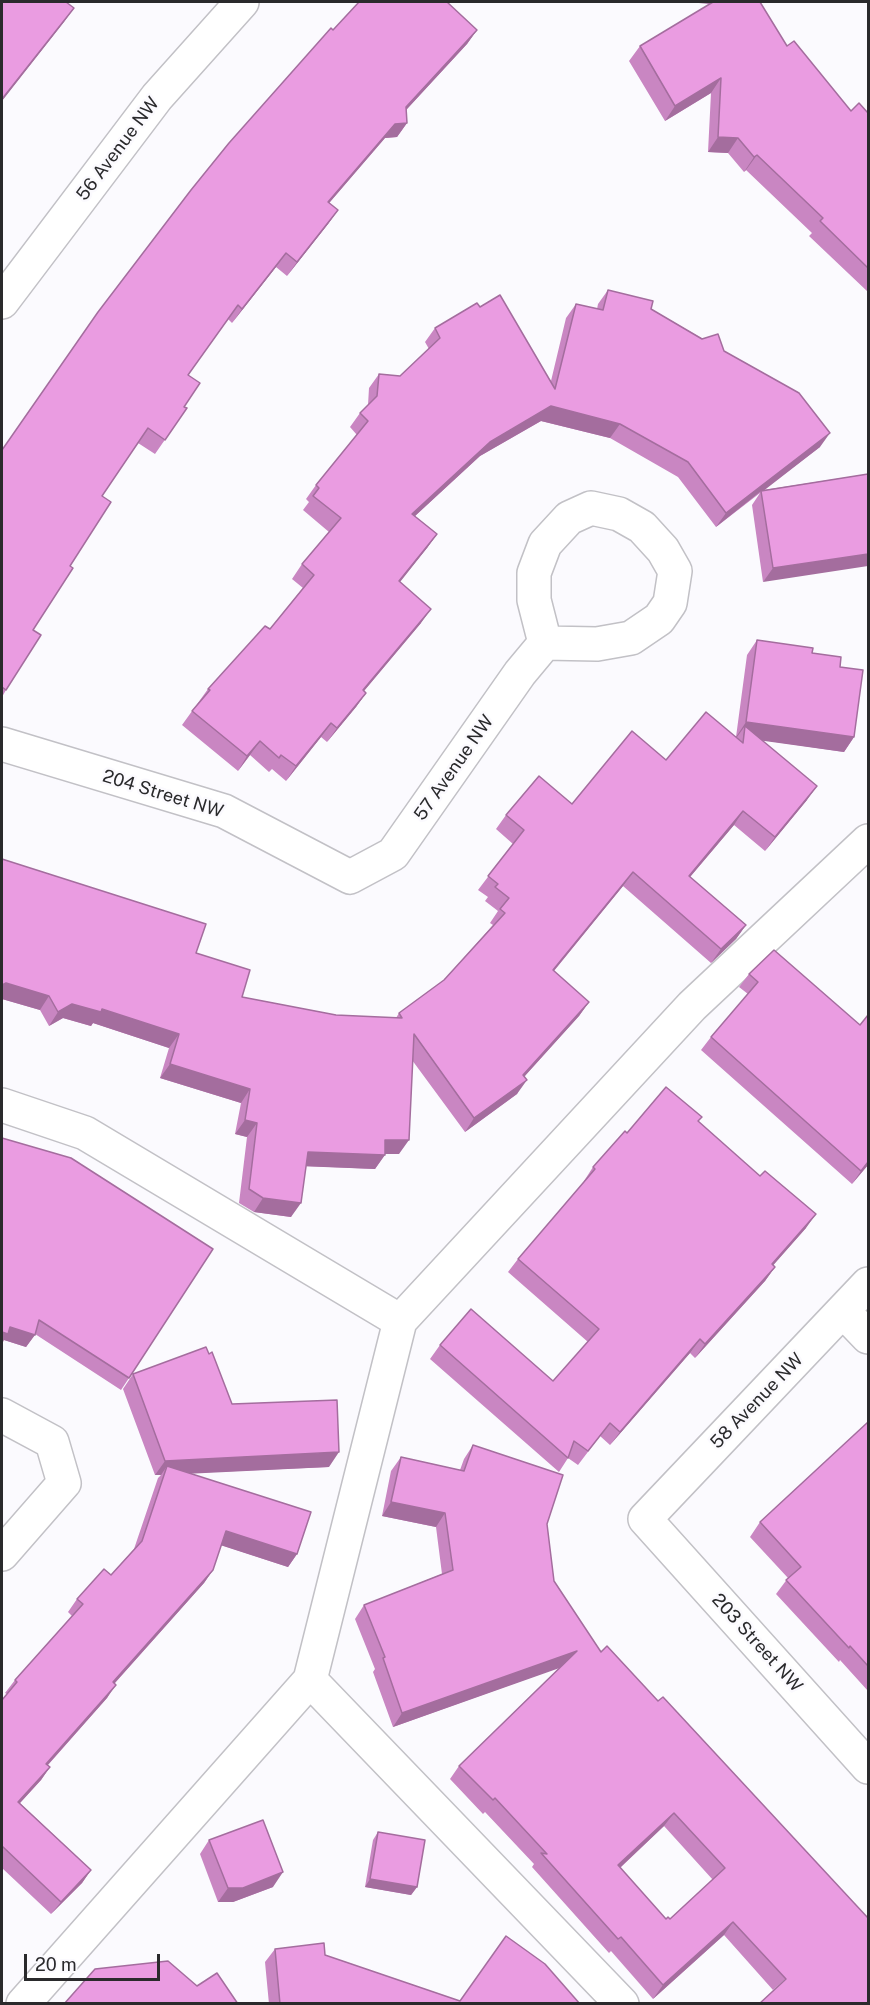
<!DOCTYPE html>
<html>
<head>
<meta charset="utf-8">
<style>
	body { margin:0 }
	#map { position:relative; width:870px; height:2005px; overflow:hidden; background:#fbfafe; font-family:"Public Sans",sans-serif }
	canvas { display:block }
	.frame { position:absolute; inset:0; border:3px solid #2a2a2c; pointer-events:none }
	.scale { position:absolute; left:24px; top:1954px; width:136px; height:27px; box-sizing:border-box; border:3px solid #2a2a2c; border-top:0; padding-left:8px; font-size:18px; line-height:21px; white-space:nowrap; color:#2a2a2c; -webkit-text-stroke:4px #fbfafe; paint-order:stroke }
</style>
</head>
<body>
<div id="map">
<canvas width="870" height="2005"></canvas>
<div class="frame"></div>
<div class="scale">20 m</div>
</div>
<script>
const ctx = document.querySelector('canvas').getContext('2d');
ctx.lineJoin = 'round';
function stroke(path, color, width, dash) {
  ctx.strokeStyle = color;
  ctx.lineWidth = width;
  ctx.lineCap = dash ? 'butt' : 'round';
  ctx.setLineDash(dash || []);
  ctx.stroke(path);
}
function paint(path, color) {
  ctx.fillStyle = color;
  ctx.fill(path, 'evenodd');
}
function write(font, color, halo, rows, align = 'center') {
  ctx.font = font + ' "Public Sans",sans-serif';
  ctx.lineWidth = 5;
  ctx.setLineDash([]);
  ctx.textBaseline = 'middle';
  ctx.strokeStyle = halo;
  ctx.fillStyle = color;
  for (const [text, x, y, turn = 0] of rows) {
    ctx.save();
    ctx.translate(x, y);
    ctx.rotate((+turn || 0) * Math.PI / 180);
    ctx.textAlign = isNaN(turn) ? turn : align;
    if (halo) ctx.strokeText(text, 0, 0);
    ctx.fillText(text, 0, 0);
    ctx.restore();
  }
}
const minor = new Path2D(`
	M2 302 157 97 242 2
	M2 744 224 811 350 877 393 854 520 673 545 643 597 644 631 638 659 619 670 603 675 571 663 550 642 527 619 514 591 508 569 518 545 544 534 573V600L545 643
	M2 1105 85 1133 400 1321
	M868 1284 645 1519 868 1767
	M843 1311 868 1337
	M2 1415 52 1442 64 1483 2 1554
	M310 1680 622 2004
	M23 2004 310 1680 400 1321 692 1006 868 841`);
stroke(minor, '#c2c1c6', 36);
stroke(minor, '#fff', 33);
paint(new Path2D(`
	M760 2 787 46 851 111 868 113V292L809 236 812 233 746 170 744 172 728 153 708 152 711 93 665 121 629 61 640 46 710 4Z
	M333 30H477L467 44 406 110 407 123 397 137 385 138 329 203 338 210 328 224 287 276 276 267 232 323 228 319 188 375 184 407 187 408 155 454 138 443 102 496 70 566 33 630 6 690 2 697V450Z
	M608 290 651 309 724 351 820 447 763 490 868 474 763 582 752 505 760 493 716 527 678 477 610 438 541 421 480 456 415 516 437 534 427 548 399 582 421 623 364 691 366 693 356 707 327 742 321 737 286 781 272 769 269 772 250 755 238 771 182 725 208 689 270 629 303 588 292 579 302 564 329 532 303 510 309 502 306 499 316 485 357 435 350 427 360 413 368 405 369 388 379 374 400 376 429 349 425 342 435 328 480 307 551 381 566 318 576 304 597 309 598 304Z
	M757 640 812 653 840 667 854 737 844 752 762 740 807 800 765 851 734 825 690 877 746 925 736 939 711 963 623 886 554 971 589 1002 579 1016 524 1077 517 1094 465 1132 412 1060 399 1154H385L375 1169 306 1166 291 1217 254 1212 239 1203 247 1137 235 1134 241 1103 160 1078 169 1048 93 1023 91 1026 63 1018 49 1026 40 1010 2 999V859L196 953 242 997 336 1015 396 1018 399 1013 444 980 493 925 490 923 498 911 485 901 488 897 478 890 513 844 496 829 506 815 572 804 666 760 737 738V737H736L747 655Z
	M749 974 860 1025 868 1015V1165L852 1184 701 1050 711 1037 748 994 739 987Z
	M702 1117 698 1121 806 1228 773 1265 775 1267 765 1281 695 1358 690 1353 610 1445 600 1436 578 1465 568 1458 559 1472 430 1359 440 1345 553 1381 588 1342 508 1272 518 1259 584 1182V1181L593 1167 627 1133Z
	M2 1138 129 1378 121 1390 35 1334 26 1347 4 1340Z
	M133 1374 232 1404 329 1467 191 1473 297 1554 288 1567 221 1545 213 1570 204 1583 115 1683 107 1698 48 1765 50 1767 41 1780 20 1803 91 1870 82 1883 51 1914 2 1868V1700L7 1694 5 1693 15 1680 72 1616 68 1612 77 1599 111 1575 134 1549 158 1478 161 1475H155L123 1389Z
	M868 1422V1691L840 1660 839 1662 776 1594 788 1578 750 1537 760 1522Z
	M473 1445 547 1524 554 1581 601 1652 658 1701 861 1911 773 1990 724 1935 653 1999 611 1951 609 1953 532 1867 534 1864 485 1812 483 1814 450 1779 459 1766 560 1667 393 1727 373 1672 375 1669 355 1619 364 1605 442 1574 436 1527 382 1516 391 1471 401 1457 460 1470 464 1459ZM664 1826 713 1880 670 1919H666L620 1868Z
	M378 1832 417 1887 411 1895 365 1887 373 1840Z
	M209 1840 273 1887 233 1902H218L200 1854Z
	M275 1949 325 1955 460 2001 580 2004H269L265 1962Z`), '#c986c2');
paint(new Path2D(`
	M687 2H724L722 5Z
	M74 8 64 22 2 101V99Z
	M477 30 467 44 396 121 406 107Z
	M721 78 711 93 665 121 675 106Z
	M407 123 397 137 385 138 318 216 328 202 395 124Z
	M718 137 738 138 728 153 708 152Z
	M757 155 746 170 744 172 754 157Z
	M338 210 328 224 287 276 297 262Z
	M286 253 276 267 232 323 242 309Z
	M551 406 620 424 610 438 541 421 480 456 402 528 412 514 490 442Z
	M830 433 820 447 762 492 761 491 716 527 726 513Z
	M437 534 427 548 389 596 399 581Z
	M868 554V566L763 582 773 568Z
	M431 609 421 623 353 704 363 690Z
	M366 693 356 707 327 742 337 728Z
	M746 722 854 737 844 752 743 738 745 726 737 737H736Z
	M331 723 321 737 286 781 296 766Z
	M260 741 250 755 238 771 247 756Z
	M817 786 807 800 765 851 775 837Z
	M743 811 734 825 679 890 689 876Z
	M633 872 623 886 543 984 553 970Z
	M746 925 736 939 711 963 721 949Z
	M6 983 49 996 40 1010 2 999V985Z
	M589 1002 579 1016 513 1089 523 1075Z
	M72 1004 102 1009 179 1034 169 1048 93 1023 91 1026 63 1018 49 1026 58 1012Z
	M170 1064 250 1089 241 1103 160 1078Z
	M527 1080 517 1094 465 1132 474 1118Z
	M245 1120 257 1123 247 1137 235 1134Z
	M385 1140H409L399 1154H375Z
	M308 1152 385 1155 375 1169 298 1166Z
	M868 1162V1165L852 1184 861 1171Z
	M263 1198 301 1203 291 1217 254 1212Z
	M816 1214 806 1228 762 1278 772 1264Z
	M775 1267 765 1281 695 1358 705 1344Z
	M10 1327 35 1335 26 1347 4 1340 2 1344V1332Z
	M700 1339 690 1353 610 1445 620 1432Z
	M339 1452 329 1467 164 1475 167 1466 161 1475H155L165 1461Z
	M391 1502 445 1513 436 1527 382 1516Z
	M226 1531 297 1554 288 1567 217 1544Z
	M213 1570 204 1583 104 1695 113 1682Z
	M577 1651 568 1665 393 1727 402 1713Z
	M116 1685 107 1698 37 1777 46 1764Z
	M50 1767 41 1780 9 1815 18 1802Z
	M674 1813 664 1826 608 1879 618 1865Z
	M91 1870 82 1883 51 1914 61 1902Z
	M283 1872 273 1887 233 1902H218L228 1888Z
	M370 1879 417 1887 411 1895 365 1887Z
	M733 1922 724 1935 653 1999 663 1985Z`), '#a46d9e');
const building = new Path2D(`
	M2 2H66L74 8 2 99Z
	M359 2H447L477 30 406 107 407 123 395 124 328 202 338 210 297 262 286 253 242 309 238 305 188 375 200 383 184 407 187 408 165 440 148 428 102 496 111 502 70 566 73 568 33 630 41 635 6 690 2 687V450L98 312 191 190 229 143 331 28 333 30Z
	M713 2H760L787 46 794 41 851 111 859 103 868 113V268L820 221 823 218 757 155 754 157 738 138 718 137 721 78 675 106 640 46Z
	M608 290 653 301 651 309 702 339 718 334 724 351 799 393 830 433 726 513 688 462 620 424 551 406 490 442 412 514 437 534 399 581 431 609 363 690 366 693 337 728 331 723 296 766 281 755 279 758 260 741 247 756 192 711 210 690 208 689 265 626 270 629 314 575 302 564 341 518 313 496 319 488 316 485 368 421 360 413 377 396 379 374 400 376 440 338 435 328 477 303 480 307 500 295 555 389 576 304 603 310Z
	M868 474V554L773 568 761 491Z
	M757 640 813 648 812 653 841 657 840 667 863 670 854 737 746 722Z
	M706 712 743 743 745 726 817 786 775 837 743 811 689 876 746 925 721 949 633 872 553 970 589 1002 523 1075 527 1080 474 1118 414 1034 409 1140H385V1155L308 1152 301 1203 263 1198 249 1189 257 1123 245 1120 250 1089 170 1064 179 1034 102 1009 101 1012 72 1004 58 1012 49 996 6 983 2 985V859L206 924 196 953 250 970 242 997 336 1015 402 1018 399 1013 444 980 505 913 500 909 509 898 495 887 498 884 488 876 524 830 506 815 539 776 572 804 632 731 666 760Z
	M774 950 860 1025 868 1015V1162L861 1171 711 1037 758 982 749 974Z
	M666 1087 702 1117 698 1121 760 1176 765 1171 816 1214 772 1264 775 1267 705 1344 700 1339 620 1432 610 1423 588 1451 574 1441 568 1458 440 1345 471 1309 553 1381 599 1329 518 1259 595 1169 593 1167 625 1131 627 1133Z
	M2 1138 71 1158 213 1249 129 1378 39 1320 35 1335 10 1327 8 1334 2 1332Z
	M206 1347 209 1354 212 1352 232 1404 337 1400 339 1452 165 1461 133 1374Z
	M868 1422V1666L850 1646 849 1648 786 1580 801 1567 760 1522Z
	M473 1445 563 1475 547 1524 554 1581 601 1652 607 1646 658 1701 663 1697 868 1918V2004H759L786 1979 733 1922 663 1985 621 1937 618 1939 541 1853 547 1854 495 1798 493 1800 459 1766 577 1651 402 1713 383 1658 385 1657 364 1605 453 1570 445 1513 391 1502 401 1457 464 1471ZM674 1813 725 1868 670 1919 668 1917 666 1919 618 1865Z
	M167 1466 311 1512 297 1554 226 1531 213 1570 113 1682 116 1685 46 1764 50 1767 18 1802 91 1870 61 1902 2 1846V1700L17 1682 15 1680 83 1604 77 1599 104 1569 111 1575 142 1541Z
	M263 1820 283 1872 243 1888H228L209 1840Z
	M378 1832 425 1840 417 1887 370 1879Z
	M506 1936 545 1964 580 2004H280L275 1949 324 1943 325 1955 460 2001Z
	M168 1961 197 1986 217 1973 238 2004H64L95 1969Z`);
paint(building, '#ea9ce1');
stroke(building, '#a46d9e', 1.5);
write('18px', '#2a2a2c', '#fbfafe', [
	["56 Avenue NW",118,149,-53],
	["57 Avenue NW",454,768,-55],
	["204 Street NW",163,794,17],
	["58 Avenue NW",757,1401,-46],
	["203 Street NW",757,1643,48]
]);
</script>
</body>
</html>
